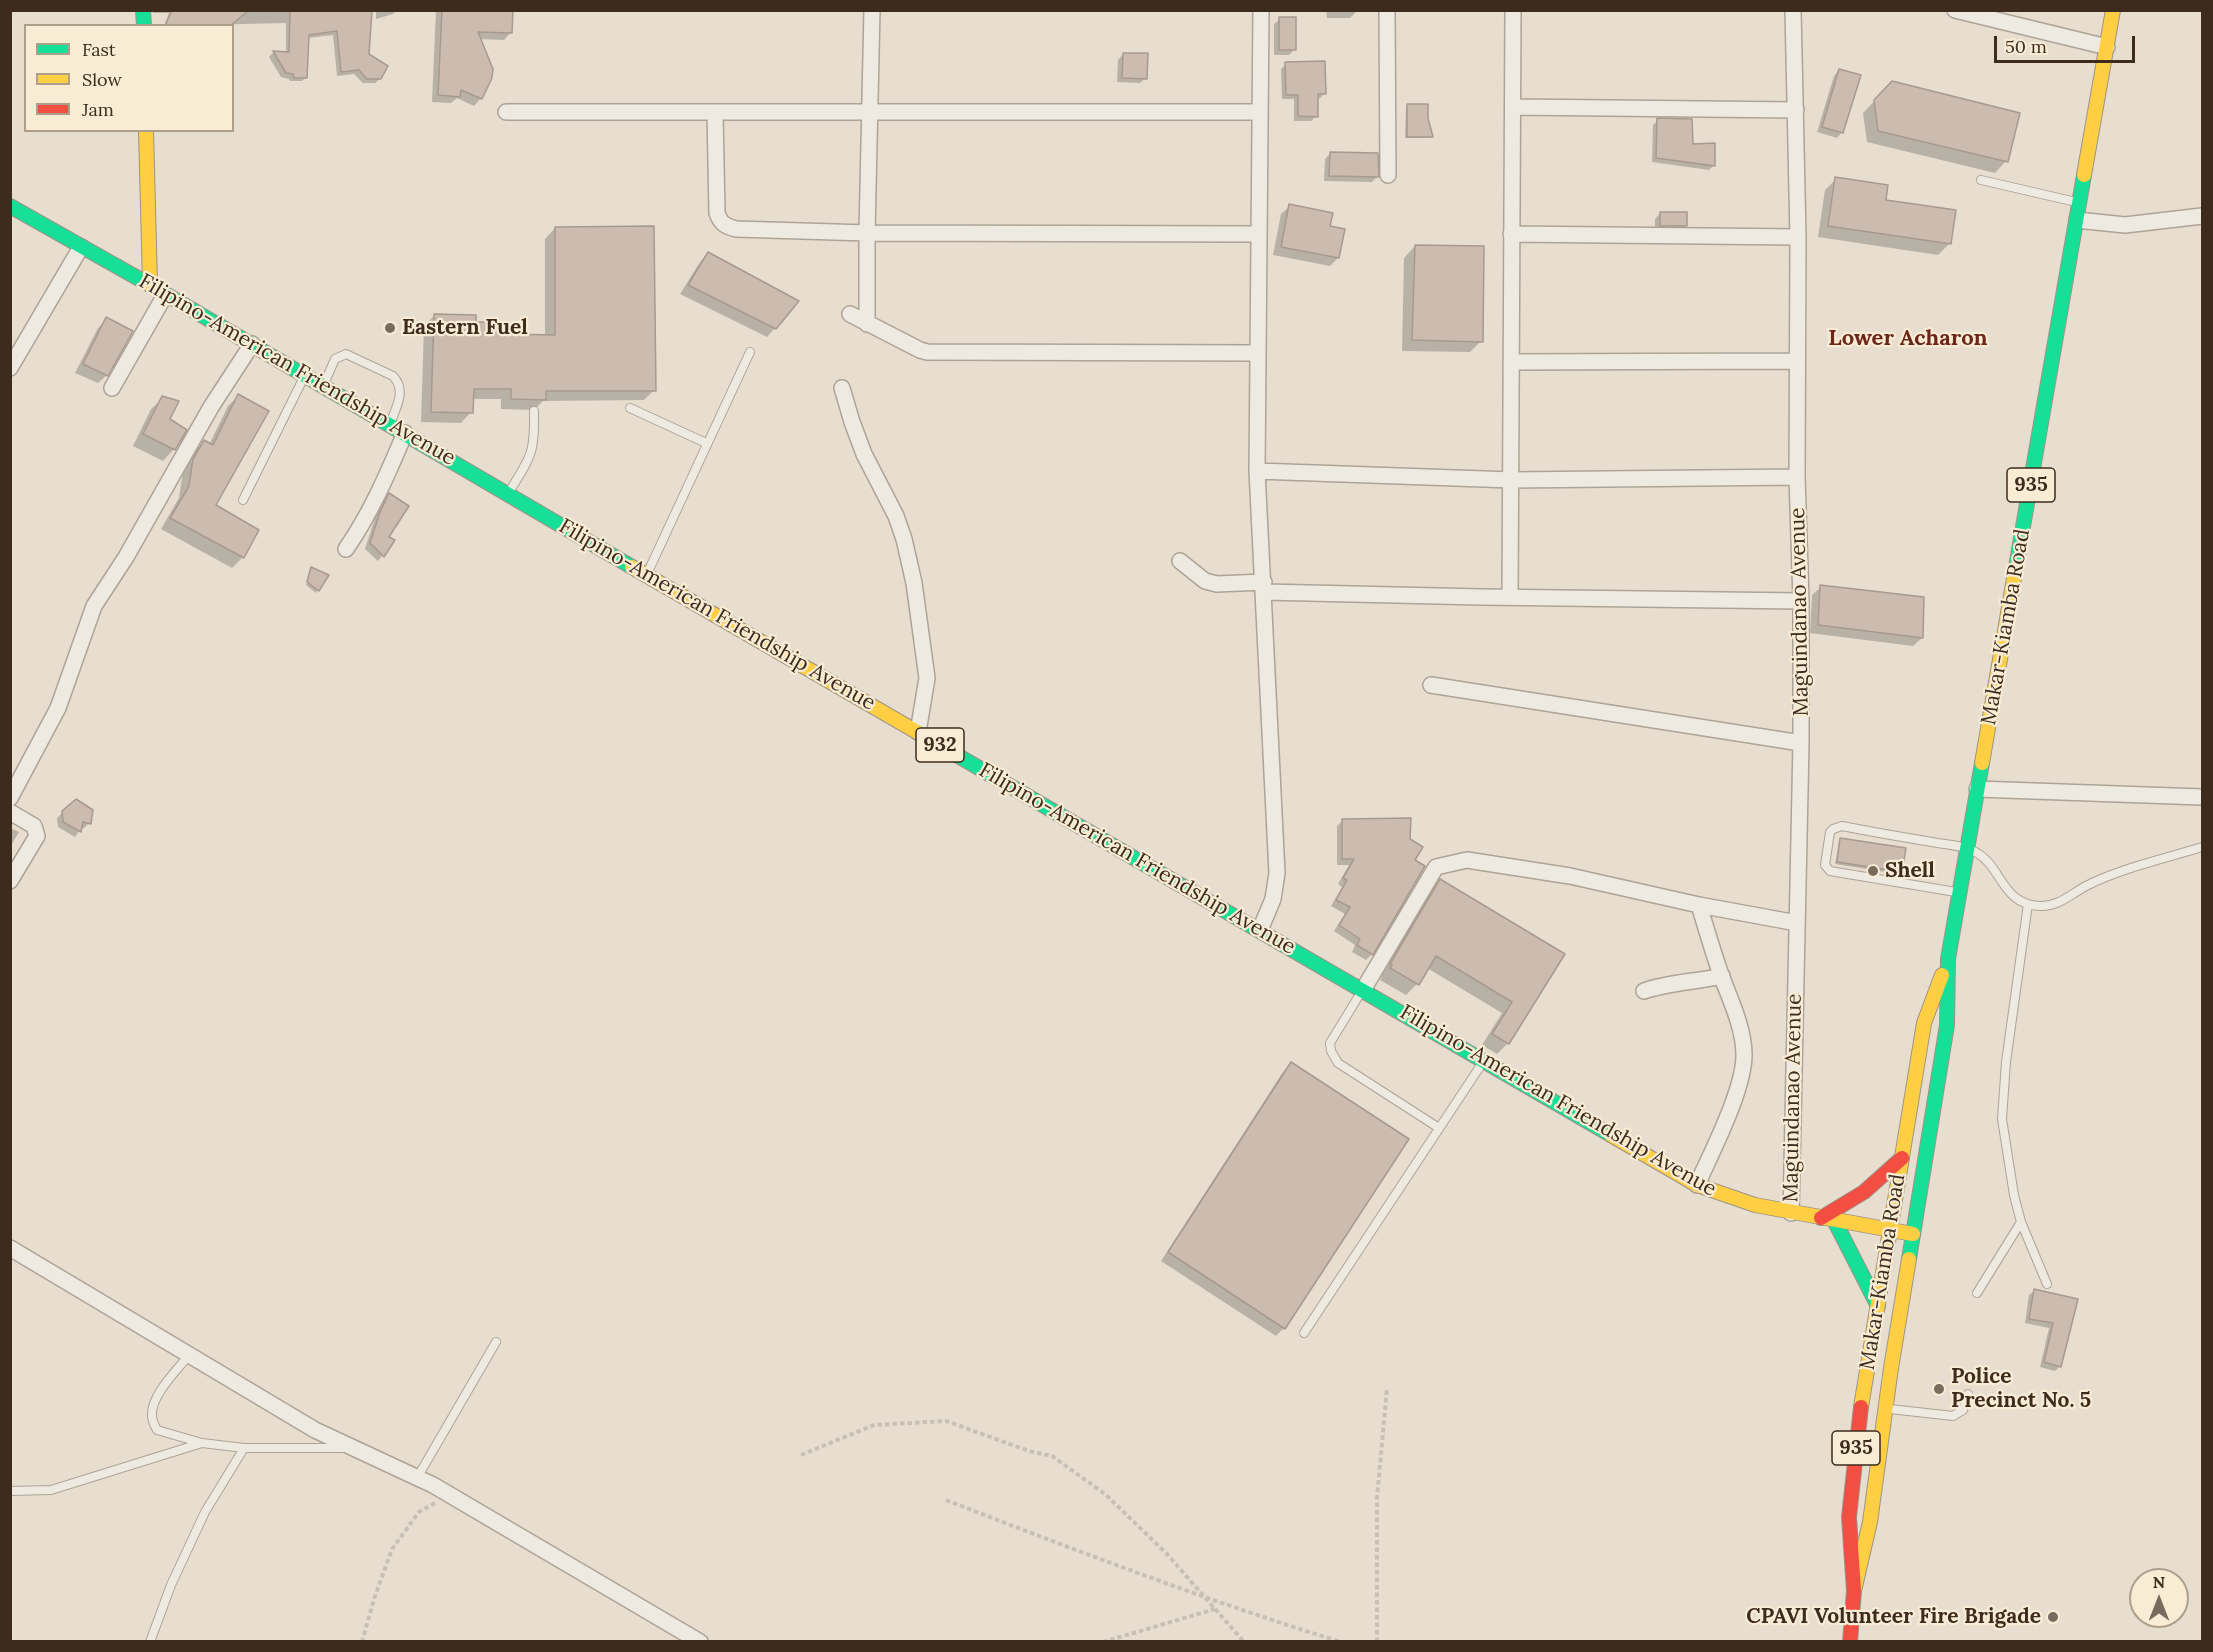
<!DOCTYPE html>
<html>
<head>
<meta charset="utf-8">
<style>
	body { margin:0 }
	#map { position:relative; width:2213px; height:1652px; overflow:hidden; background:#e7decf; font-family:Lora,serif }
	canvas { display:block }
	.frame { position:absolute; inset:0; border:12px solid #3d2b1e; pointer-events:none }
	.legend { position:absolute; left:24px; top:24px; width:210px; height:108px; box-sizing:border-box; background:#f8ecd5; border:2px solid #ad9f8c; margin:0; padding:8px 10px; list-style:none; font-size:18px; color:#3d2b1e }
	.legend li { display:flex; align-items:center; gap:12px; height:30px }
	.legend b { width:30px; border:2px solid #ad9f8c }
	.north { position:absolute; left:2129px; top:1568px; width:60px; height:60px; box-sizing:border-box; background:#f8ecd5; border:2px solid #ad9f8c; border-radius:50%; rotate:0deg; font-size:16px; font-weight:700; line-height:24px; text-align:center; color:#3d2b1e }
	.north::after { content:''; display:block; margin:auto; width:21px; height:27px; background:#786a5c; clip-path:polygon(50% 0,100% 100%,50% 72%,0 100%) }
	.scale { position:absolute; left:1994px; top:36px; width:141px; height:27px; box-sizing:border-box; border:3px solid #3d2b1e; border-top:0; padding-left:8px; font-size:18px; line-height:21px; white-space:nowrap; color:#3d2b1e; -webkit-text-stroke:4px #f8ecd5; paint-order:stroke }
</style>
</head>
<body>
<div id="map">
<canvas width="2213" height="1652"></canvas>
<div class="frame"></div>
<ul class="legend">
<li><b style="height:8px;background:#16e098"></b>Fast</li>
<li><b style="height:8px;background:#ffcf43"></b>Slow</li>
<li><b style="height:8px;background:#f24e42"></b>Jam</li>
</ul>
<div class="north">N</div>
<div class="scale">50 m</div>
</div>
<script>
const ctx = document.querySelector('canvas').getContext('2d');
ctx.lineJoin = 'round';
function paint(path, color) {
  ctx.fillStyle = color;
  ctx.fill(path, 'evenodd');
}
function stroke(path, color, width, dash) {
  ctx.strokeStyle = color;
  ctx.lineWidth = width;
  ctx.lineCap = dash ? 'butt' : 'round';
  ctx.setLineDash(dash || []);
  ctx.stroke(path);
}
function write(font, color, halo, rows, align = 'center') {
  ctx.font = font + ' Lora,serif';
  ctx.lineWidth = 4.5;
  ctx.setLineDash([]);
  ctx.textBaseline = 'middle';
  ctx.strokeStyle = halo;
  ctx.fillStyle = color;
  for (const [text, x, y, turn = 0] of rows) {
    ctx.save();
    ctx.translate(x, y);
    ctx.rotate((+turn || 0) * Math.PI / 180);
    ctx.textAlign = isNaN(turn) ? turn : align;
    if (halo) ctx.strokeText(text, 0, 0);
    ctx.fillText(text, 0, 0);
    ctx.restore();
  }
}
paint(new Path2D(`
	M153 10H334L367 55 380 79 375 83H363L354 74 337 76 333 35 308 38 306 77 302 81H290L289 79 281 77 269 57 273 53H286V23L164 26 169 13H153Z
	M376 10H397L393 14 376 19Z
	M436 10H511V32L504 40 479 39 481 98 474 106 457 98 451 103 432 102Z
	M1326 10H1355V13L1350 18H1327Z
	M1280 19 1294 50 1289 55H1274V24Z
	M1123 54 1146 78 1140 83 1117 82 1118 60Z
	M1286 64 1324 94 1320 98 1316 99V116L1311 121H1294V99H1282L1281 69Z
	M1839 70 1842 132 1837 138 1817 132 1834 76Z
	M1880 95 2006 161 1995 173 1867 142 1863 113Z
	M1408 105 1427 119 1432 136 1430 138H1405L1406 108Z
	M1658 120 1692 145 1714 165 1709 170 1652 162 1653 125Z
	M1330 154 1377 177 1372 182 1324 181 1325 159Z
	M1836 179 1884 201 1949 244 1938 255 1818 237 1825 190Z
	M1290 206 1329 227 1338 258 1330 266 1273 255 1281 214Z
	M1660 213 1686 225 1680 231H1655V219Z
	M555 228 654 390 644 400 543 401 534 410 501 409V399H472L471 412 461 423 421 422 424 326 435 315 474 324 505 335 545 336V239Z
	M1415 246 1481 341 1470 352 1402 351 1404 258Z
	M708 253 775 328 767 337 680 294 700 262Z
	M107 319V375L98 383 75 373 98 328Z
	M238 396 214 506 257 531 243 557 232 568 161 529 179 498 183 471 194 452 204 442 209 445 228 406Z
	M163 398 174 449 163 461 133 446 151 409Z
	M389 495 387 537 393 541 378 561 365 549 375 518 384 500Z
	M312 569 327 575 316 593 306 585Z
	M1821 587 1922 638 1913 646 1810 633 1812 595Z
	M63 812 89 823 84 828H81L75 837 58 827 57 818Z
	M1343 820 1409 840 1413 861 1372 954 1366 960 1352 952 1355 945 1334 931 1345 914 1331 906 1342 887 1338 884 1349 865H1337V826Z
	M10 828 19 832 10 847Z
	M1841 840 1901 871 1898 874 1835 864 1839 842Z
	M1441 881 1563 954 1508 1043 1497 1054 1482 1045 1502 1013 1427 968 1417 984 1406 995 1380 980 1382 977 1380 976 1429 892Z
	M1291 1064 1284 1328 1276 1336 1161 1261 1283 1072Z
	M2034 1291 2076 1300 2060 1366 2055 1371 2040 1367 2049 1328 2025 1323 2029 1295Z`), '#0003');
const building = new Path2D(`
	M172 10H249L230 26H165Z
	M290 10H372L369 54 388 66 381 79H367L359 70 341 72 337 31 309 35 307 78H294L293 74 286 73 273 51 289 52Z
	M442 10H513L512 33 478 32 493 69 492 78 482 99 461 90 460 97 438 95Z
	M1279 17H1296V50H1279Z
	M1123 53H1148L1147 79 1122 78Z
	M1325 61 1326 94H1318V117L1298 116V95H1286L1285 62Z
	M1839 69 1861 75 1843 133 1822 127Z
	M1892 81 2020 113 2008 162 1878 131 1874 100Z
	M1407 104H1428V118L1433 137H1407Z
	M1657 118 1692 119 1693 144 1715 143V166L1656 158Z
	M1330 152 1378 153 1379 177 1329 176Z
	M1835 177 1888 185 1886 200 1956 210 1951 244 1828 226Z
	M1289 204 1333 213 1330 226 1345 229 1339 258 1281 247Z
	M1660 212H1687V226H1660Z
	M654 226 656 391H546V400L511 399V389H474L473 413 431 412 434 314 476 315V322H507V334L555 335V227Z
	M1415 245 1484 246 1483 342 1412 340Z
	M708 252 799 301 776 329 688 285Z
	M106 317 133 331 108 376 83 364Z
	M238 394 269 411 216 505 259 530 244 558 170 518 189 486 193 459 204 440 213 445Z
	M162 396 179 401 170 419 187 430 175 450 143 434Z
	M389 493 409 506 389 537 395 540 384 557 370 543 380 512Z
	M311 567 329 575 319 591 307 582Z
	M1820 585 1924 597 1923 638 1818 625Z
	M76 799 93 810 91 824 83 822 81 832 63 822 62 811Z
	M1411 818 1410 839 1423 847 1415 860 1425 866 1373 955 1357 945 1360 939 1339 925 1350 907 1336 900 1347 880 1343 878 1354 859H1342V819Z
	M1840 838 1906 848 1902 872 1837 862Z
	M1440 879 1565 954 1509 1044 1492 1034 1512 1002 1436 956 1419 985 1390 968 1392 965 1390 964Z
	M1291 1062 1409 1139 1285 1329 1168 1252Z
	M2034 1289 2078 1299 2061 1367 2044 1362 2053 1323 2029 1319Z`);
paint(building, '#ccbcaf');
stroke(building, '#a8998e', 1.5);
const lane = new Path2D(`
	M1981 180 2076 202
	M324 384 335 359 346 354 393 376C407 391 396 407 390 424
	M630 408 706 443
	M509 492C531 457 535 453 534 411
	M243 500 303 379
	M647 574 750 352
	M1956 892 1830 871 1825 865 1830 832 1833 829 1842 826C1872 832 1902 837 1932 842 1947 845 1964 845 1977 853 2002 867 2002 905 2040 906 2058 907 2071 894 2086 886 2118 869 2167 858 2202 847
	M2028 904 2006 1062 2002 1119 2014 1195 2021 1222 2047 1284
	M1360 994 1330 1043 1331 1051 1338 1063 1439 1128
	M1977 1293 2021 1222
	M1304 1333 1481 1065
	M190 1354C178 1369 150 1396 152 1416 152 1421 155 1426 157 1430L202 1443
	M1890 1409 1953 1416 1963 1410 1968 1394
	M417 1478 496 1342
	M10 1491 51 1490 202 1443 244 1448
	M150 1642 171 1585 205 1512 244 1448H347`);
const street = new Path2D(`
	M1387 10 1388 175
	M1955 10 2107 47
	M1514 107 1796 110
	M506 112H1259
	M715 113 717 213C721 224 725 226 736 229L867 233 1258 234
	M2077 220 2125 225 2202 216
	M1511 234 1798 237
	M850 314 920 350 927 352 1258 353
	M867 324V233L872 10
	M1511 362 1797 361
	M10 368 81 247
	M112 388 165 295
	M842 388 852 422 864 454 896 516 904 539 914 583 927 678 918 732
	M1257 471 1512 480 1797 477
	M346 549C371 513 388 473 405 433
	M1180 561 1205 581 1217 584 1264 582
	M1265 592 1482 597 1801 601
	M1510 597 1513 10
	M1431 685 1801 743
	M1977 789 2202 797
	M10 798 58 708 94 606 126 557 211 407 252 344
	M10 812 34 826 37 836 10 881
	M1260 930 1273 899 1277 873 1257 471 1261 10
	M1363 990 1436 867 1467 860 1570 876 1699 905
	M1644 991C1670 982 1696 982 1722 976
	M1697 1185C1712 1151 1744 1090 1744 1055 1744 1028 1730 999 1721 975 1713 952 1706 928 1699 905L1797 923
	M1791 1213 1801 743V601L1797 477 1798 237 1793 10
	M10 1248 315 1430 433 1485 700 1642`);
const fast = new Path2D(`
	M143 10 144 26
	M10 206 150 285 632 567
	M2016 567 2084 175
	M917 732 1611 1135
	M1834 1220 1878 1306
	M1909 1259 1947 1025 1948 959 1982 763`);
const slow = new Path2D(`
	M146 130 150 285
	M2084 175 2113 10
	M632 567 917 732
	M1982 763 2016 567
	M1611 1135 1697 1185 1755 1205 1913 1234
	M1861 1407 1924 1023 1942 975
	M1854 1591 1870 1522 1891 1368 1909 1259`);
const jam = new Path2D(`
	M1821 1218 1864 1192 1902 1158
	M1850 1642 1854 1591 1849 1517 1861 1407`);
stroke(lane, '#ada397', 10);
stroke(street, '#ada397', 18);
stroke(fast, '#9c9388', 16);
stroke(slow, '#9c9388', 16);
stroke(jam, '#9c9388', 16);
stroke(new Path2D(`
	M801 1455 874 1425 946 1421 1029 1451 1052 1456 1105 1494 1167 1554 1244 1642
	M946 1500C1077 1551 1208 1601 1341 1642
	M362 1642 374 1599 392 1549 419 1512 435 1503
	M1103 1642 1215 1609
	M1377 1642V1498L1387 1388`), '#c8c0b7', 4, [4.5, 3]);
stroke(lane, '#efeae1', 8);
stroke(street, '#efeae1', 15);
stroke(fast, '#16e098', 14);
stroke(slow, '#ffcf43', 14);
stroke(jam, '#f24e42', 14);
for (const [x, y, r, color] of [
	[390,328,6,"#786a5c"],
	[1873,871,6,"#786a5c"],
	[1939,1389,6,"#786a5c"],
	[2053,1617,6,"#786a5c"]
]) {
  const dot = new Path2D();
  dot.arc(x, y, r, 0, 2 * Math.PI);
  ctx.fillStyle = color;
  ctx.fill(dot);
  stroke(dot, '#f8ecd5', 2);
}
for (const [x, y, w] of [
	[2031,485,48],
	[940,745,48],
	[1856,1448,48]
]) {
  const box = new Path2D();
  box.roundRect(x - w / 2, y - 17, w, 34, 4.5);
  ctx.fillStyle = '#f8ecd5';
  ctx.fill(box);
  stroke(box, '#3d2b1e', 1.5);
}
write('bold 20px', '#3d2b1e', null, [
	["935",2031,485],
	["932",940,745],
	["935",1856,1448]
]);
write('bold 21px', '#3d2b1e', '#f8ecd5', [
	["Eastern Fuel",402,328],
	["Shell",1885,871],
	["Police",1951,1377],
	["Precinct No. 5",1951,1401],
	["CPAVI Volunteer Fire Brigade",2041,1617,"right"]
], 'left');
write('21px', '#3d2b1e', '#f8ecd5', [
	["Filipino-American Friendship Avenue",297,370,30],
	["Maguindanao Avenue",1800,612,-91],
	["Filipino-American Friendship Avenue",717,615,30],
	["Makar-Kiamba Road",2006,627,-80],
	["Filipino-American Friendship Avenue",1137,859,30],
	["Maguindanao Avenue",1793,1098,-89],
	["Filipino-American Friendship Avenue",1558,1101,30],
	["Makar-Kiamba Road",1883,1272,-81]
]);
write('bold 22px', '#6d261a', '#f8ecd5', [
	["Lower Acharon",1908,339]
]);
</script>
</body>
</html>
